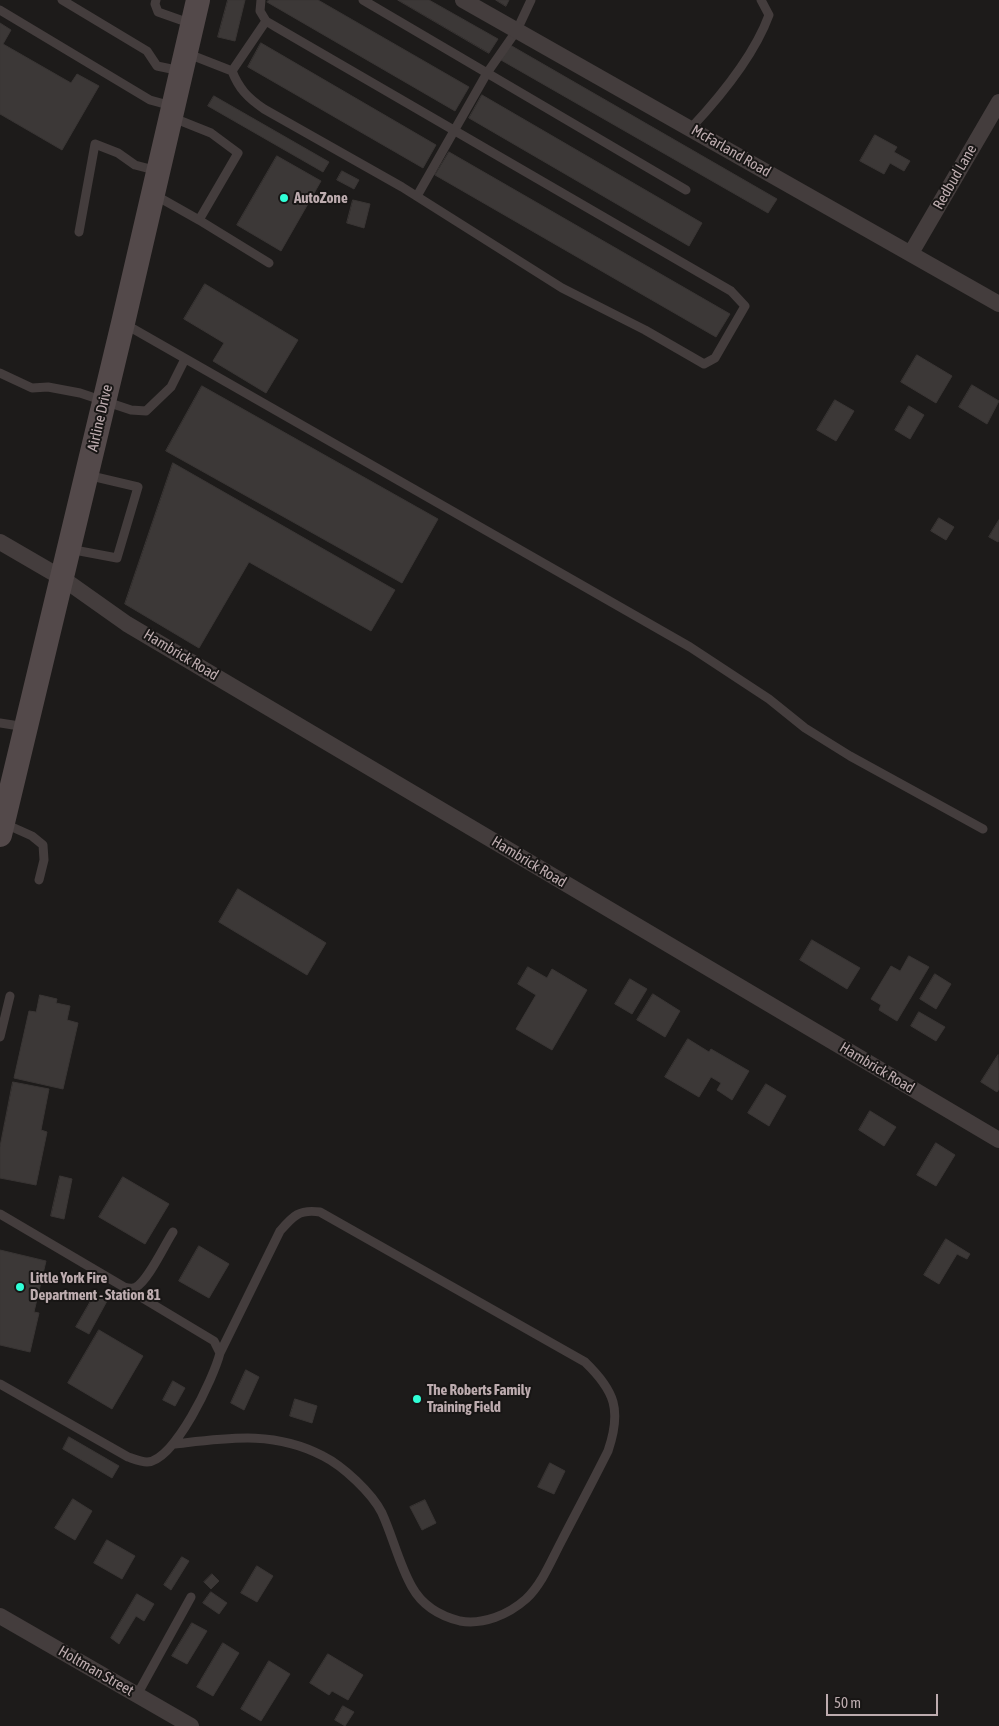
<!DOCTYPE html>
<html>
<head>
<meta charset="utf-8">
<style>
	body { margin:0 }
	#map { position:relative; width:999px; height:1726px; overflow:hidden; background:#1d1b1a; font-family:"Asap Condensed",sans-serif }
	canvas { display:block }
	.scale { position:absolute; left:826px; top:1694px; width:112px; height:22px; box-sizing:border-box; border:2px solid #bdacaf; border-top:0; padding-left:6px; font-size:15px; line-height:18px; white-space:nowrap; color:#bdacaf; -webkit-text-stroke:4px #181615; paint-order:stroke }
</style>
</head>
<body>
<div id="map">
<canvas width="999" height="1726"></canvas>
<div class="scale">50 m</div>
</div>
<script>
const ctx = document.querySelector('canvas').getContext('2d');
ctx.lineJoin = 'round';
function paint(path, color) {
  ctx.fillStyle = color;
  ctx.fill(path, 'evenodd');
}
function stroke(path, color, width, dash) {
  ctx.strokeStyle = color;
  ctx.lineWidth = width;
  ctx.lineCap = dash ? 'butt' : 'round';
  ctx.setLineDash(dash || []);
  ctx.stroke(path);
}
function write(font, color, halo, rows, align = 'center') {
  ctx.font = font + ' "Asap Condensed",sans-serif';
  ctx.lineWidth = 4;
  ctx.setLineDash([]);
  ctx.textBaseline = 'middle';
  ctx.strokeStyle = halo;
  ctx.fillStyle = color;
  for (const [text, x, y, turn = 0] of rows) {
    ctx.save();
    ctx.translate(x, y);
    ctx.rotate((+turn || 0) * Math.PI / 180);
    ctx.textAlign = isNaN(turn) ? turn : align;
    if (halo) ctx.strokeText(text, 0, 0);
    ctx.fillText(text, 0, 0);
    ctx.restore();
  }
}
const building = new Path2D(`
	M228 0H245L235 41 218 37Z
	M269 0H318L469 87 455 111 267 2Z
	M398 0H429L498 39 489 53Z
	M496 0H509L506 6Z
	M0 23 11 30 3 44 71 83 77 74 99 86 62 150 0 114Z
	M261 43 436 145 423 168 248 67Z
	M510 45 777 199 768 213 501 60Z
	M482 95 702 223 689 246 469 118Z
	M214 96 329 162 323 172 208 106Z
	M875 135 897 147 894 152 910 161 904 171 890 163 884 174 860 161Z
	M449 152 730 314 716 337 435 175Z
	M277 156 321 181 281 251 237 225Z
	M342 171 359 180 354 189 337 180Z
	M353 200 370 204 364 228 347 223Z
	M205 284 298 340 266 393 213 361 224 343 184 319Z
	M917 355 952 376 936 403 901 382Z
	M972 385 999 401 987 424 959 407Z
	M202 386 438 519 402 583 166 451Z
	M835 400 854 411 836 441 817 430Z
	M909 406 924 415 910 439 895 430Z
	M173 463 395 590 371 631 249 562 199 648 125 604Z
	M939 518 954 527 946 540 931 531Z
	M999 520V540L998 542 989 537Z
	M238 889 326 943 307 975 219 922Z
	M812 940 860 968 847 989 800 960Z
	M909 956 929 967 897 1021 879 1010 881 1005 871 999 891 966 900 971Z
	M528 967 547 978 552 969 587 990 552 1050 516 1029 536 995 518 984Z
	M935 974 951 984 936 1009 920 999Z
	M630 979 647 989 632 1014 615 1004Z
	M653 994 680 1011 665 1037 637 1020Z
	M40 995 57 999 56 1003 70 1006 67 1020 78 1023 63 1089 14 1078 29 1011 36 1012Z
	M919 1012 945 1027 936 1041 911 1026Z
	M688 1039 709 1052 711 1049 749 1071 732 1100 717 1090 721 1083 711 1077 699 1097 665 1077Z
	M998 1055 999 1089 997 1092 981 1082Z
	M13 1082 49 1089 41 1130 47 1132 36 1185 0 1178V1147Z
	M766 1084 786 1096 769 1126 748 1113Z
	M870 1111 896 1127 884 1146 859 1130Z
	M936 1143 955 1155 936 1186 917 1175Z
	M60 1176 72 1179 64 1219 51 1216Z
	M123 1177 169 1204 145 1244 99 1217Z
	M946 1239 970 1254 967 1259 957 1254 939 1284 924 1275Z
	M199 1246 229 1264 209 1298 179 1281Z
	M0 1250 46 1261 34 1312 39 1313 30 1352 0 1345Z
	M95 1294 107 1301 89 1334 76 1327Z
	M99 1330 143 1356 112 1409 68 1383Z
	M246 1370 259 1377 244 1410 231 1403Z
	M173 1381 185 1388 175 1406 163 1400Z
	M295 1399 317 1406 312 1423 290 1416Z
	M69 1437 119 1466 112 1478 63 1449Z
	M550 1463 565 1471 554 1494 538 1487Z
	M73 1499 92 1511 75 1540 55 1528Z
	M425 1500 436 1523 422 1530 410 1507Z
	M107 1540 135 1556 122 1579 94 1563Z
	M182 1557 189 1561 171 1590 164 1585Z
	M257 1566 273 1576 257 1602 241 1593Z
	M212 1574 219 1581 211 1589 204 1582Z
	M211 1592 227 1603 219 1614 203 1603Z
	M137 1594 154 1604 144 1621 136 1616 119 1644 111 1638Z
	M192 1623 207 1631 187 1664 172 1656Z
	M223 1643 239 1653 213 1696 197 1687Z
	M328 1654 363 1675 348 1700 332 1691 329 1695 310 1683Z
	M269 1661 290 1674 261 1721 241 1709Z
	M343 1706 354 1712 345 1726 335 1720Z`);
paint(building, '#3c3837');
stroke(building, '#393534', 1);
stroke(new Path2D(`
	M62 0 147 51 157 66 181 71
	M156 0 155 4 158 12 192 24
	M363 0 686 190
	M0 10 150 100 172 106
	M186 53 232 71C239 89 248 98 264 109L402 187 562 288 645 330 704 364 715 358 745 306 731 291 276 27 266 21 260 11 261 0
	M232 71 266 21
	M691 128C720 97 754 56 769 15L761 0
	M153 194 199 220 238 153 211 133 171 117
	M417 196 487 73 517 30 531 0
	M199 220 269 263
	M79 232 95 144 118 153 135 165 158 171
	M123 323 690 647 769 699 805 728 850 756 983 829
	M0 373 32 388 48 387 80 393 131 410 146 411 171 387 185 359
	M69 549 117 558 138 487 87 475
	M0 723 26 727
	M3 823 32 836 43 845 44 860 39 880
	M0 1037 10 996
	M0 1214 124 1287C128 1288 133 1289 136 1287 148 1281 165 1244 173 1232
	M0 1384 128 1457C134 1459 142 1462 147 1462 175 1461 214 1377 220 1353L214 1341 124 1287
	M175 1444C227 1438 274 1430 323 1456 343 1466 372 1493 382 1513 393 1537 399 1564 412 1587 422 1605 440 1616 460 1621 483 1625 508 1615 526 1599 542 1584 551 1561 561 1542 577 1511 593 1481 608 1451 622 1410 615 1391 585 1362L320 1212C299 1209 293 1216 280 1231L220 1353
	M137 1695 191 1597`), '#443d3d', 9);
stroke(new Path2D(`
	M463 0 999 304
	M911 253 999 102
	M0 542 62 578 127 624 999 1140
	M0 1616 191 1726`), '#443d3d', 16);
stroke(new Path2D(`
	M0 835 123 323 198 0`), '#53494a', 24);
for (const [x, y, r, color] of [
	[284,198,5,"#30ffd7"],
	[20,1287,5,"#30ffd7"],
	[417,1399,5,"#30ffd7"]
]) {
  const dot = new Path2D();
  dot.arc(x, y, r, 0, 2 * Math.PI);
  ctx.fillStyle = color;
  ctx.fill(dot);
  stroke(dot, '#181615', 2);
}
write('15px', '#bdacaf', '#181615', [
	["McFarland Road",731,151,30],
	["Redbud Lane",955,177,-60],
	["Airline Drive",100,418,-77],
	["Hambrick Road",181,655,31],
	["Hambrick Road",529,862,31],
	["Hambrick Road",877,1068,31],
	["Holtman Street",96,1671,30]
]);
write('bold 15px', '#bdacaf', '#181615', [
	["AutoZone",294,198],
	["Little York Fire",30,1278],
	["Department - Station 81",30,1295],
	["The Roberts Family",427,1390],
	["Training Field",427,1407]
], 'left');
</script>
</body>
</html>
